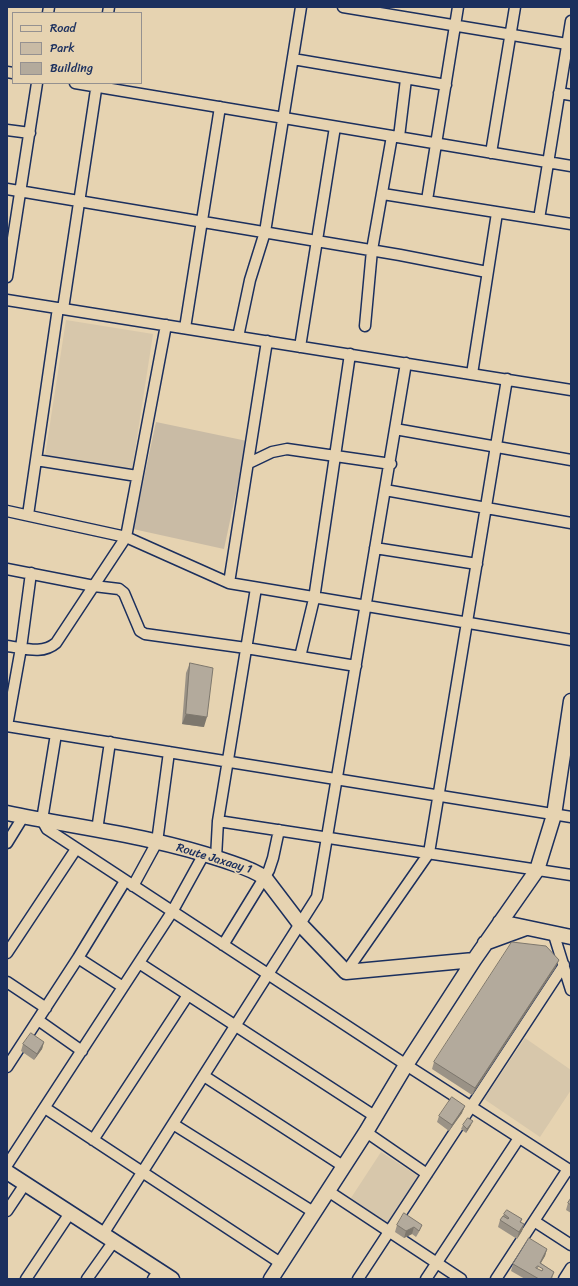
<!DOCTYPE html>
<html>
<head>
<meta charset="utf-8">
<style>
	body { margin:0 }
	#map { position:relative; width:578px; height:1286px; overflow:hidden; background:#e6d3b1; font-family:Sriracha,sans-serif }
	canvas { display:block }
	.frame { position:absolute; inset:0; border:8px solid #1b2f5e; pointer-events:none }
	.legend { position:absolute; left:12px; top:12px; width:130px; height:72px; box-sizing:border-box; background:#e6d3b1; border:1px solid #959190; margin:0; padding:5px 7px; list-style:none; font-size:12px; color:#1b2f5e }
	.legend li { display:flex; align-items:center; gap:8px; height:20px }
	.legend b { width:20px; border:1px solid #959190 }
</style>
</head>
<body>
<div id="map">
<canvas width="578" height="1286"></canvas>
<div class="frame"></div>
<ul class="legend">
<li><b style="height:5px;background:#e6d3b1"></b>Road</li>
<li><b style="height:11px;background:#c9bba5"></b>Park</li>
<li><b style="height:11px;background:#b3aa9c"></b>Building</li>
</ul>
</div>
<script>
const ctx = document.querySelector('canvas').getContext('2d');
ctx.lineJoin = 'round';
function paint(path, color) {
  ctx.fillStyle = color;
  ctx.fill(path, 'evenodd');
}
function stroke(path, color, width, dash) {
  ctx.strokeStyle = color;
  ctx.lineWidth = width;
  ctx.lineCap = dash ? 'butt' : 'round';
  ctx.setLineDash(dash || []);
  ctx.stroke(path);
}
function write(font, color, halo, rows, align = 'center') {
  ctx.font = font + ' Sriracha,sans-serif';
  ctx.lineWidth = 3.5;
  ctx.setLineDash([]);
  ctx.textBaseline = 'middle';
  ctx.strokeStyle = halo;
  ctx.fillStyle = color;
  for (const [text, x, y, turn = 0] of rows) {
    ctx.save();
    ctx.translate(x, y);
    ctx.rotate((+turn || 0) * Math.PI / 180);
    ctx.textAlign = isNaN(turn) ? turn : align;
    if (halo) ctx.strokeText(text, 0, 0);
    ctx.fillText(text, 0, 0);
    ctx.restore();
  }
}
paint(new Path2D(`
	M66 320 153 334 132 470 45 456Z
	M525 1038 571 1070V1090L540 1137 484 1099Z
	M381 1152 418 1176 386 1226 349 1201Z`), '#d7c7ab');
paint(new Path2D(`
	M156 422 247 441 224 549 133 529Z`), '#c9bba5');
const street = new Path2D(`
	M343 7 567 44
	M48 13 49 7
	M108 13 109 7
	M293 59 446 85
	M7 72 13 73
	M75 83 571 166
	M559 93 571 95
	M7 130 30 133
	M399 137 406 79
	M491 153 515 7
	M7 189 400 255 487 272
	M383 194 571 224
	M427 200 458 7
	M539 219 571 21
	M7 277 37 83
	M7 300 571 390
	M63 309 97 83
	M365 326 372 250 392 136
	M185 328 220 107
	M238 337 250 280 265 232 301 7
	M300 347 335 127
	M472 374 497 213
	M395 429 571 460
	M36 460 137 476
	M249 463 272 452 287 449 391 464
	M385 490 571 523
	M7 511 126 537 229 583 571 640
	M28 515 58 308
	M375 548 477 564
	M7 569 94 586 119 589 124 593 140 631 145 634 246 648 356 666
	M229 583 267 341
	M7 646C24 648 42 655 56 643L126 537 166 325
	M300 657 314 599 350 354
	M7 726 571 817
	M7 726 21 648 31 573
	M56 734 42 820 47 829 414 1070 571 1171
	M218 821 571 875
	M97 830 110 742
	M7 843 23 817
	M216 858 218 821 256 588
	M133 886 157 842 169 752
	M554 935 571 990
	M223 945 269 870 273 858 279 830
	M7 953 76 849
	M78 958 123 987
	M139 963 376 1117
	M346 972 429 853 507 379
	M7 982 46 1008
	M38 1020 82 1051
	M7 1067 78 958 125 881
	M204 1076 343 1166
	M45 1108 282 1264
	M173 1124 315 1213
	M366 1132 427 1174
	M93 1140 188 995
	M7 1165 172 912 204 854
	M328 1191 461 1279
	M7 1211 25 1184
	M534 1221 571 1245
	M103 1234 317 897 406 363
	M26 1279 70 1213
	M87 1279 114 1241
	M153 1279 159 1270
	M358 1279 564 965
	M426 1279 519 1138
	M496 1279 568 1169
	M564 1279 571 1268`);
const secondary = new Path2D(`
	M7 813C79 828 153 836 223 860 237 865 253 869 265 878L300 924 346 972 474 960
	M500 922 571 937
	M485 943 526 928
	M7 1172 172 1279
	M271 1279 366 1132 406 1065 474 960 537 870 554 815 571 701`);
stroke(street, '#1b2f5e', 13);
stroke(secondary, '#1b2f5e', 17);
stroke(street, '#e6d3b1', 10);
stroke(secondary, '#e6d3b1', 14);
paint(new Path2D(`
	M190 663 204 727 182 724 186 673Z
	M556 967 472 1095 432 1069 434 1062Z
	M44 1042 42 1049 34 1060 21 1051 23 1044Z
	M462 1113 449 1131 437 1122 439 1116Z
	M463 1125H471L466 1133 461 1129Z
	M571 1198V1213L566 1210 568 1203Z
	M504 1214 522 1219 521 1222 524 1224 522 1231 517 1239 498 1227 500 1220Z
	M397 1225H422L419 1232 416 1237 412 1234 404 1238 395 1232Z
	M547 1249 545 1256 541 1263 554 1272 552 1279H525L511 1271 513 1264ZM539 1266 543 1269 542 1271 537 1269Z`), '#9a9286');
paint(new Path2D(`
	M186 714 207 717 204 727 182 724Z
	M559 960 556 967 472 1095 475 1088Z
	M44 1042 42 1049 34 1060 37 1054Z
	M465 1106 462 1113 449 1131 452 1125Z
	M473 1121 471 1125 466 1133 467 1129Z
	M524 1224 522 1231 517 1239 519 1232Z
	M414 1227 412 1234 404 1238 406 1231Z
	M547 1249 545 1256 537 1269Z`), '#7d776d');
const building = new Path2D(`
	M190 663 213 668 207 717 186 714Z
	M512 942 546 946 559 960 475 1088 434 1062Z
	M31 1033 44 1042 37 1054 23 1044Z
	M452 1097 465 1106 452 1125 439 1116Z
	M468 1118 473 1121 467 1129 463 1125Z
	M571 1198V1205L568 1203Z
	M507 1210 522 1219 520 1222 524 1224 519 1232 500 1220 503 1216 508 1219 509 1218 504 1214Z
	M404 1213 422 1225 419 1231 414 1227 406 1231 397 1225Z
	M529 1238 547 1249 540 1263 554 1272 551 1278 552 1279H539L513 1264ZM538 1266 543 1269 542 1271 536 1268Z`);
paint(building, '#b3aa9c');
stroke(building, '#7d776d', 1);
write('12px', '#1b2f5e', '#e6d3b1', [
	["Route Jaxaay 1",214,859,17]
]);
</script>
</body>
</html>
